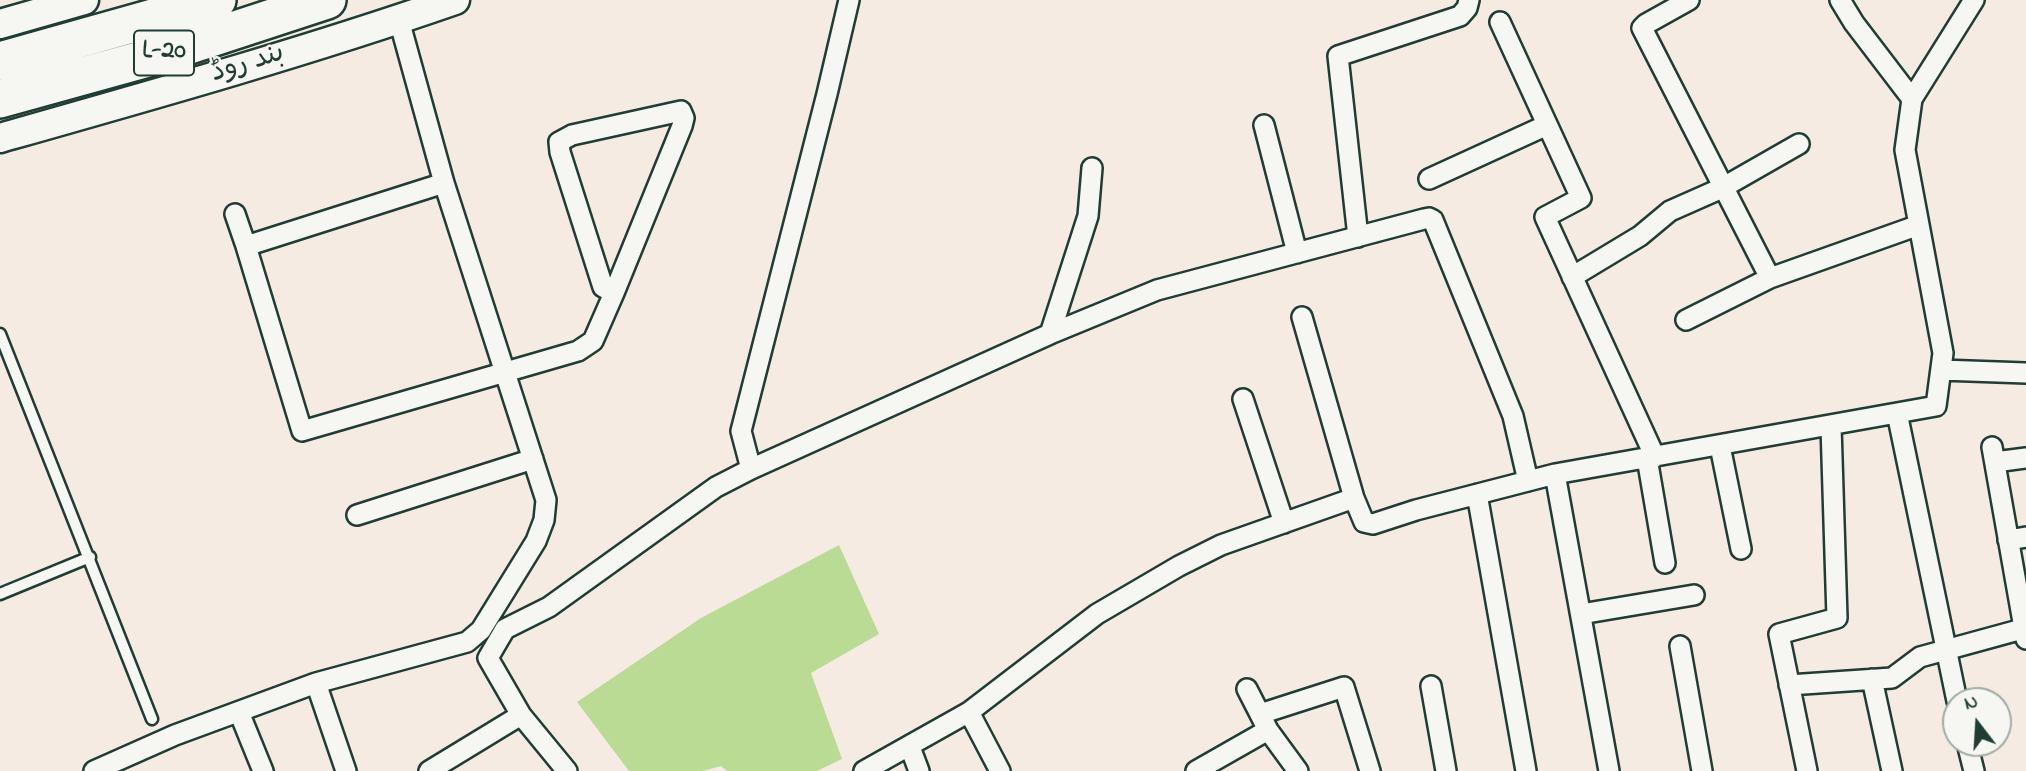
<!DOCTYPE html>
<html>
<head>
<meta charset="utf-8">
<style>
	body { margin:0 }
	#map { position:relative; width:2026px; height:771px; overflow:hidden; background:#f5ebe2; font-family:"Indie Flower",sans-serif }
	canvas { display:block }
	.north { position:absolute; left:1942px; top:687px; width:70px; height:70px; box-sizing:border-box; background:#f6f6f2; border:2px solid #a0aca6; border-radius:50%; rotate:343deg; font-size:19px; font-weight:700; line-height:28px; text-align:center; color:#1f3d34 }
	.north::after { content:''; display:block; margin:auto; width:24px; height:32px; background:#1f3d34; clip-path:polygon(50% 0,100% 100%,50% 72%,0 100%) }
</style>
</head>
<body>
<div id="map">
<canvas width="2026" height="771"></canvas>
<div class="north">N</div>
</div>
<script>
const ctx = document.querySelector('canvas').getContext('2d');
ctx.lineJoin = 'round';
function paint(path, color) {
  ctx.fillStyle = color;
  ctx.fill(path, 'evenodd');
}
function stroke(path, color, width, dash) {
  ctx.strokeStyle = color;
  ctx.lineWidth = width;
  ctx.lineCap = dash ? 'butt' : 'round';
  ctx.setLineDash(dash || []);
  ctx.stroke(path);
}
function write(font, color, halo, rows, align = 'center') {
  ctx.font = font + ' "Indie Flower","Playpen Sans Arabic",sans-serif';
  ctx.lineWidth = 5;
  ctx.setLineDash([]);
  ctx.textBaseline = 'middle';
  ctx.strokeStyle = halo;
  ctx.fillStyle = color;
  for (const [text, x, y, turn = 0] of rows) {
    ctx.save();
    ctx.translate(x, y);
    ctx.rotate((+turn || 0) * Math.PI / 180);
    ctx.textAlign = isNaN(turn) ? turn : align;
    if (halo) ctx.strokeText(text, 0, 0);
    ctx.fillText(text, 0, 0);
    ctx.restore();
  }
}
paint(new Path2D(`
	M839 545 879 634 811 673 842 759 817 771H727L721 766 703 771H629L577 702 701 618Z`), '#badb94');
const lane = new Path2D(`
	M0 334 152 719
	M0 594 90 557`);
const street = new Path2D(`
	M1689 0 1646 24 1642 28 1770 278 1919 225
	M1840 0 1854 23 1912 99
	M1500 22 1581 198 1545 217 1655 457
	M1264 125 1297 253
	M1429 179 1547 125
	M235 214 246 246 444 183
	M1358 237 1338 56 1460 16 1467 8 1469 0
	M246 246 302 431 578 351 593 341 614 293 603 287 560 152 559 142 572 135 681 111 684 118 682 126 614 293
	M1572 277 1640 236 1670 211 1722 188 1799 144
	M1302 317 1354 498
	M1686 320 1770 278
	M1050 334 1088 216 1092 168
	M1941 370 2026 373
	M1243 399 1284 523
	M1897 413 1957 701
	M1720 446 1741 549
	M1992 447 2026 639
	M1647 458 1665 563
	M1995 462 2026 458
	M751 469 741 431 827 94 849 0
	M1555 474 1609 771
	M1477 494 1526 771
	M357 515 533 459
	M2008 540 2026 537
	M1581 614 1694 595
	M1680 646 1702 771
	M1872 679 1892 771
	M316 683 346 771
	M1789 685 1892 678 1920 657 2026 628
	M1431 686 1446 771
	M1247 689 1268 730 1298 771
	M239 712 263 771
	M969 712 1000 771
	M1260 714 1344 687 1370 771
	M521 715 567 771
	M1967 743 1974 771
	M910 747 919 771
	M94 771 175 735 316 683 467 642 481 630 536 541 544 520 546 500 444 183 399 20
	M429 771 521 715 488 658 505 629 549 607 716 487 751 469 1050 334 1157 290 1424 219 1429 218 1433 220 1513 416 1528 481
	M864 771 969 712 1097 614 1179 566 1221 545 1354 498 1364 522 1373 524 1416 510 1555 474 1936 406 1943 353 1905 150 1912 99 1974 0
	M1196 771 1268 730
	M1807 771 1779 634 1837 618 1831 426`);
const secondary = new Path2D(`
	M0 24 84 0
	M0 138C152 95 305 52 455 0`);
const highway = new Path2D(`
	M0 61 217 0
	M0 99 159 55 327 0`);
stroke(lane, '#1f3d34', 15);
stroke(street, '#1f3d34', 24);
stroke(secondary, '#1f3d34', 33);
stroke(highway, '#1f3d34', 42);
stroke(lane, '#f6f6f2', 10);
stroke(street, '#f6f6f2', 19);
stroke(secondary, '#f6f6f2', 28);
stroke(highway, '#f6f6f2', 37);
for (const [x, y, w] of [
	[164,53,60]
]) {
  const box = new Path2D();
  box.roundRect(x - w / 2, y - 22.5, w, 45, 5);
  ctx.fillStyle = '#f6f6f2';
  ctx.fill(box);
  stroke(box, '#1f3d34', 2);
}
write('bold 26px', '#1f3d34', null, [
	["L-20",164,53]
]);
write('28px', '#1f3d34', '#f6f6f2', [
	["بند روڈ",248,65,-17]
]);
</script>
</body>
</html>
